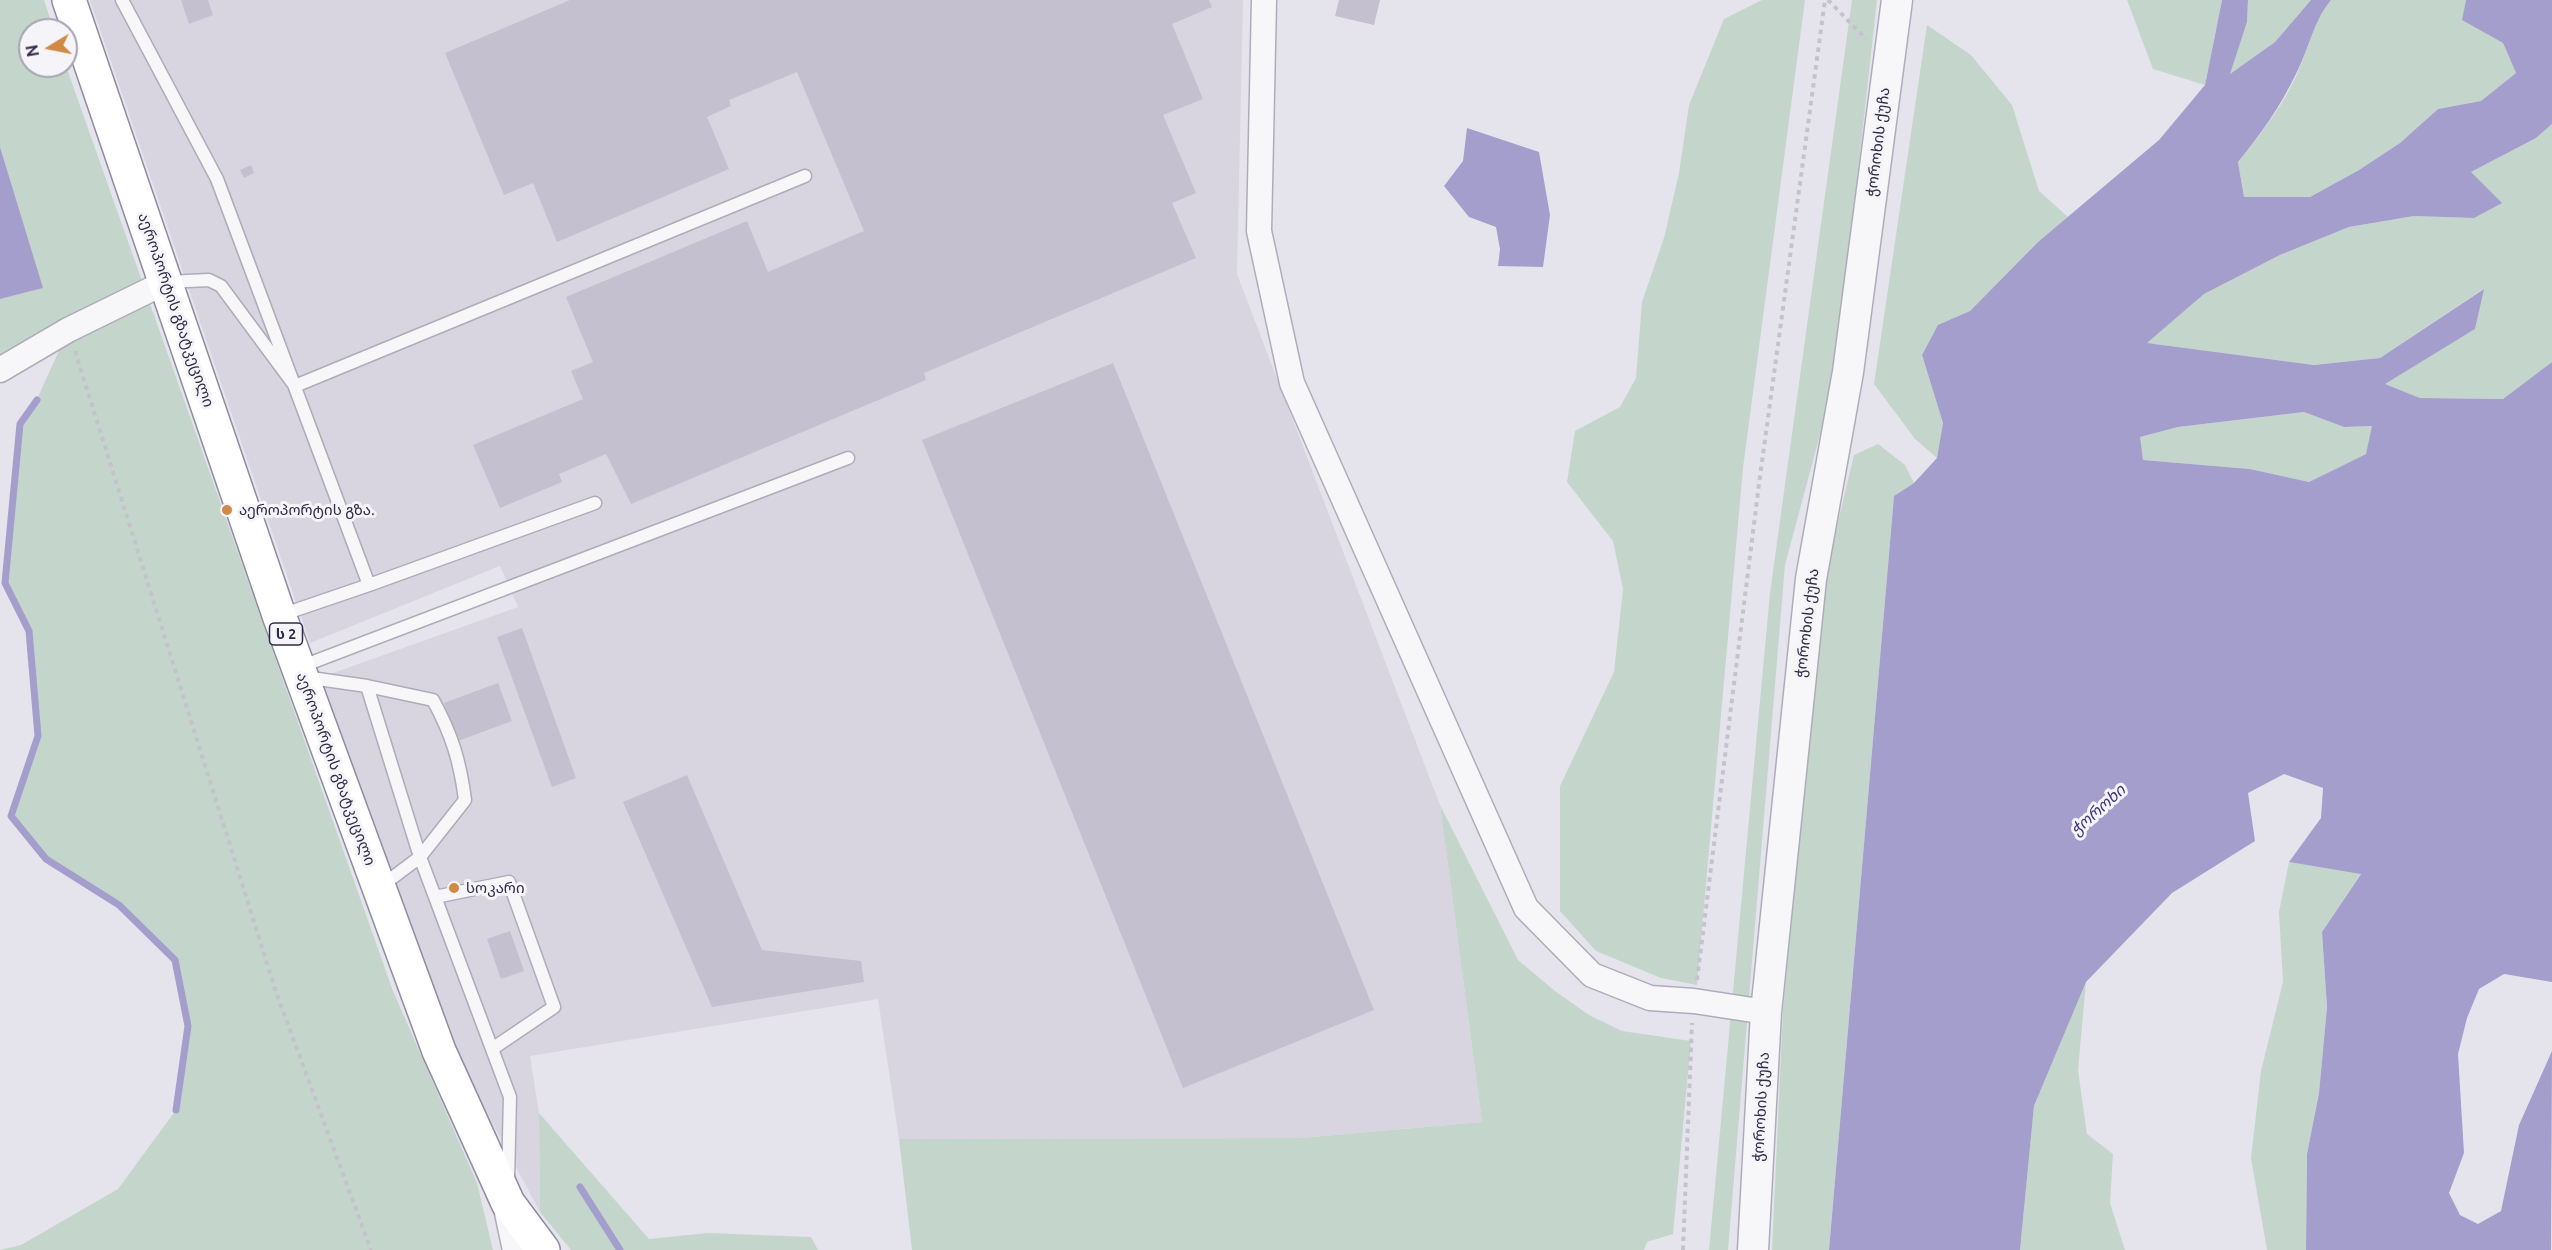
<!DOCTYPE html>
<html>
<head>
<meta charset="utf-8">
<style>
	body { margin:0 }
	#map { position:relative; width:2552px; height:1250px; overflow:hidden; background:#e5e4ec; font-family:Ubuntu,sans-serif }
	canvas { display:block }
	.north { position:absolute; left:18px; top:18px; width:60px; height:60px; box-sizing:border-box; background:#f5f4f9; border:2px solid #a7a3b1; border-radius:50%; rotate:260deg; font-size:16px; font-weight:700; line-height:24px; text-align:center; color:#312a45 }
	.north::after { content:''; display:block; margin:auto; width:21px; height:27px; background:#d38946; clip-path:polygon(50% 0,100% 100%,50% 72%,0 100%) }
</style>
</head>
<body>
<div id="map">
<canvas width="2552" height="1250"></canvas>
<div class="north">N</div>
</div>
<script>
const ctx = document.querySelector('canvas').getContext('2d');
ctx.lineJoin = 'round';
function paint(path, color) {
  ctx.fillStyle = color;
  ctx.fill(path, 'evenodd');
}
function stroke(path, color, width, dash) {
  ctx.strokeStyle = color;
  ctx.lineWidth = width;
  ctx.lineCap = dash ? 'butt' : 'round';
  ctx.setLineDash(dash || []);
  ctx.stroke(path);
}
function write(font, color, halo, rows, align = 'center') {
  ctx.font = font + ' Ubuntu,"Noto Sans Georgian",sans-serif';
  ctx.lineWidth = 6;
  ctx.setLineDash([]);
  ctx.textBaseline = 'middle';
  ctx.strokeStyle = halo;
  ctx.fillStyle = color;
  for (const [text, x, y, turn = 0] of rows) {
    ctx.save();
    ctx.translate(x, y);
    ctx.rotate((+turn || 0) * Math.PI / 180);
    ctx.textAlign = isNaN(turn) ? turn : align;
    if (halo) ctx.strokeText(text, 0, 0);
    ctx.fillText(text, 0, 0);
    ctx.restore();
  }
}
paint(new Path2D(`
	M90 0H1243L1237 274 1440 805 1482 1122 1301 1138 899 1139 878 999 530 1056 539 1113 540 1212 452 1048 319 678 518 607 500 566 310 643Z`), '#d8d5e1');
paint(new Path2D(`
	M0 0H44L54 30H30V66H66L393 991 477 1183 493 1250H0L21 1245 118 1189 176 1110 188 1026 175 960 119 905 46 859 11 816 38 735 29 632 5 583 20 424 37 399 68 331 0 370V299L42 288 0 147Z
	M1762 0H1805L1743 468 1697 985 1661 978 1596 951 1560 911V786L1614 672 1623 589 1613 541 1567 482 1575 431 1620 407 1636 378 1642 302 1664 238 1679 173 1689 105 1724 19Z
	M1852 0H1877L1842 314 1822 427 1785 565 1728 1250H1709L1770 593Z
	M2127 0H2222L2205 85 2153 69Z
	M2248 0H2311L2275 42 2229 75 2247 22Z
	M2331 0H2466L2463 20 2503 43 2516 73 2481 101 2438 109 2400 143 2359 170 2310 197H2244L2238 162C2261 134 2283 106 2298 72 2309 47 2314 21 2331 0Z
	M1927 25 1971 55 2012 105 2039 191 2068 217 2038 242 1970 311 1938 326 1922 355 1943 423 1937 458 1915 439 1874 384Z
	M2552 124V362L2503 399 2420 398 2384 384 2475 329 2483 289 2380 358 2314 365 2146 343 2204 294 2280 255 2349 227 2414 216 2474 218 2471 172 2536 138Z
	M2304 412 2344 427 2373 426 2366 454 2309 482 2250 469 2143 460 2139 437 2178 427Z
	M1878 444 1905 465 1914 483 1894 496 1829 1250H1772L1783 1010 1826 572 1854 455Z
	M1440 805 1518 960 1555 991 1589 1015 1622 1031 1691 1041 1673 1234 1647 1242 1644 1250H912L899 1139 1301 1138 1482 1122Z
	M2289 862 2361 873 2322 932 2327 1007 2319 1093 2307 1154 2306 1250H2267L2251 1158 2261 1071 2283 982 2279 912Z
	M2086 982 2078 1070 2087 1134 2113 1154 2110 1203 2125 1250H2020L2034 1106Z
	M539 1113 649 1239 708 1233 811 1237 818 1250H571L540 1212Z`), '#c4d6cb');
paint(new Path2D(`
	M2222 0H2248L2247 22 2230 74 2275 42 2311 0H2331C2313 22 2309 49 2296 74 2280 107 2261 134 2238 162L2244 197H2310L2359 170 2400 143 2438 109 2481 101 2516 73 2503 43 2462 20 2466 0H2552V124L2536 138 2471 172 2502 203 2474 218 2414 216 2349 227 2280 255 2204 294 2147 343 2314 365 2380 358 2484 289 2475 329 2385 384 2420 398 2503 399 2552 362V982L2504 974 2479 989 2467 1018 2458 1054 2464 1153 2449 1193 2460 1215 2478 1224 2501 1211 2519 1125 2552 1051 2551 1250H2306L2307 1154 2319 1093 2327 1007 2322 932 2361 874 2289 862 2321 818 2323 788 2284 774 2248 793 2255 841 2172 893 2086 982 2034 1106 2020 1250H1829L1894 496 1914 483 1937 458 1943 423 1922 355 1938 325 1970 311 2038 242 2159 140 2205 85ZM2304 412 2344 427 2372 426 2366 454 2309 482 2250 469 2143 460 2140 437 2178 427Z
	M1467 128 1539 152 1550 215 1543 267 1498 266 1500 249 1496 227 1469 217 1444 186 1463 161Z
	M0 147 43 288 0 299Z`), '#a49ecc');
stroke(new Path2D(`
	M37 400 20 424 5 583 29 631 38 736 11 816 46 859 119 905 175 960 188 1026 176 1110
	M580 1187 620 1250`), '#a49ecc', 7);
paint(new Path2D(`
	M181 0H208L213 15 189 24Z
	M570 0H1209L1212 7 1172 24 1203 99 1163 115 1196 193 1172 203 1196 258 924 373 926 380 631 504 606 454 559 474 562 482 500 508 473 445 583 399 571 371 593 362 566 297 747 221 768 272 864 231 797 72 729 100 731 106 707 117 729 169 557 242 533 183 504 195 445 53Z
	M1339 0H1380L1374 25 1335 16Z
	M251 165 254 173 244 178 240 170Z
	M1113 363 1374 1010 1183 1088 922 440Z
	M522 628 576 778 552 787 497 637Z
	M498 683 512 721 458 741 444 703Z
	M687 775 762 950 861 961 864 982 712 1007 623 802Z
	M510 931 524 971 501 979 487 939Z`), '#c4c0cf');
const service = new Path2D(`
	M122 0 217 179 369 585 281 615
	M167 282 209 280 221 286 295 386 805 176
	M369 585 595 503
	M300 667 848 458
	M304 677 367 686 420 857 510 1097 508 1180
	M367 686 433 700C452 735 460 761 465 800L420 857 380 887
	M435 897 509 882 554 1007 492 1049`);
const minor = new Path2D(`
	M1264 0 1259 231 1292 383 1526 908 1592 975 1650 998 1694 1001 1766 1012
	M0 370 68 330 166 282`);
const tertiary = new Path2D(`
	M508 1203 518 1250
	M1753 1250 1766 1012 1811 579 1848 372 1897 0`);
const trunk = new Path2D(`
	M69 0 279 615 439 1051 508 1203 543 1250`);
stroke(service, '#afacba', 15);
stroke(minor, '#afacba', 27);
stroke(tertiary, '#afacba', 33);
stroke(trunk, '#908aa3', 36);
stroke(new Path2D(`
	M1828 0 1866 39
	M75 351 276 992 371 1250
	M1697 980 1759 484 1825 0
	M1683 1250 1692 1023`), '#c4c2cb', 4, [4.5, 4.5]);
stroke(service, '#f7f7fa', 12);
stroke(minor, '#f7f7fa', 24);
stroke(tertiary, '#f7f7fa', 30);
stroke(trunk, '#fff', 33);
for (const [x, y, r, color] of [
	[227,510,6,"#d38946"],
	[454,888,6,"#d38946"]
]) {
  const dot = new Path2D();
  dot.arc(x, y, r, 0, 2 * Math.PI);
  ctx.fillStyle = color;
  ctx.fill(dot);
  stroke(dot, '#f5f4f9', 2);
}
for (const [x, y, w] of [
	[286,634,33]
]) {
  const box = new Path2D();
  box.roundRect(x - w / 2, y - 11, w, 22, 4.5);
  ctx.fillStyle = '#f5f4f9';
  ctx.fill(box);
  stroke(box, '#312a45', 1.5);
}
write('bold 14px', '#312a45', null, [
	["ს 2",286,634]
]);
write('15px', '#312a45', '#f5f4f9', [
	["ჭოროხის ქუჩა",1878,142,-83],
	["აეროპორტის გზატკეცილი",176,310,71],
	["ჭოროხის ქუჩა",1807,623,-83],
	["აეროპორტის გზატკეცილი",336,769,70],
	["ჭოროხის ქუჩა",1761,1107,-87]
]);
write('15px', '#312a45', '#f5f4f9', [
	["აეროპორტის გზა.",239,510],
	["სოკარი",466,888]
], 'left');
write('italic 16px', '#40337b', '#f5f4f9', [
	["ჭოროხი",2098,810,-42]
]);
</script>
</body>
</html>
